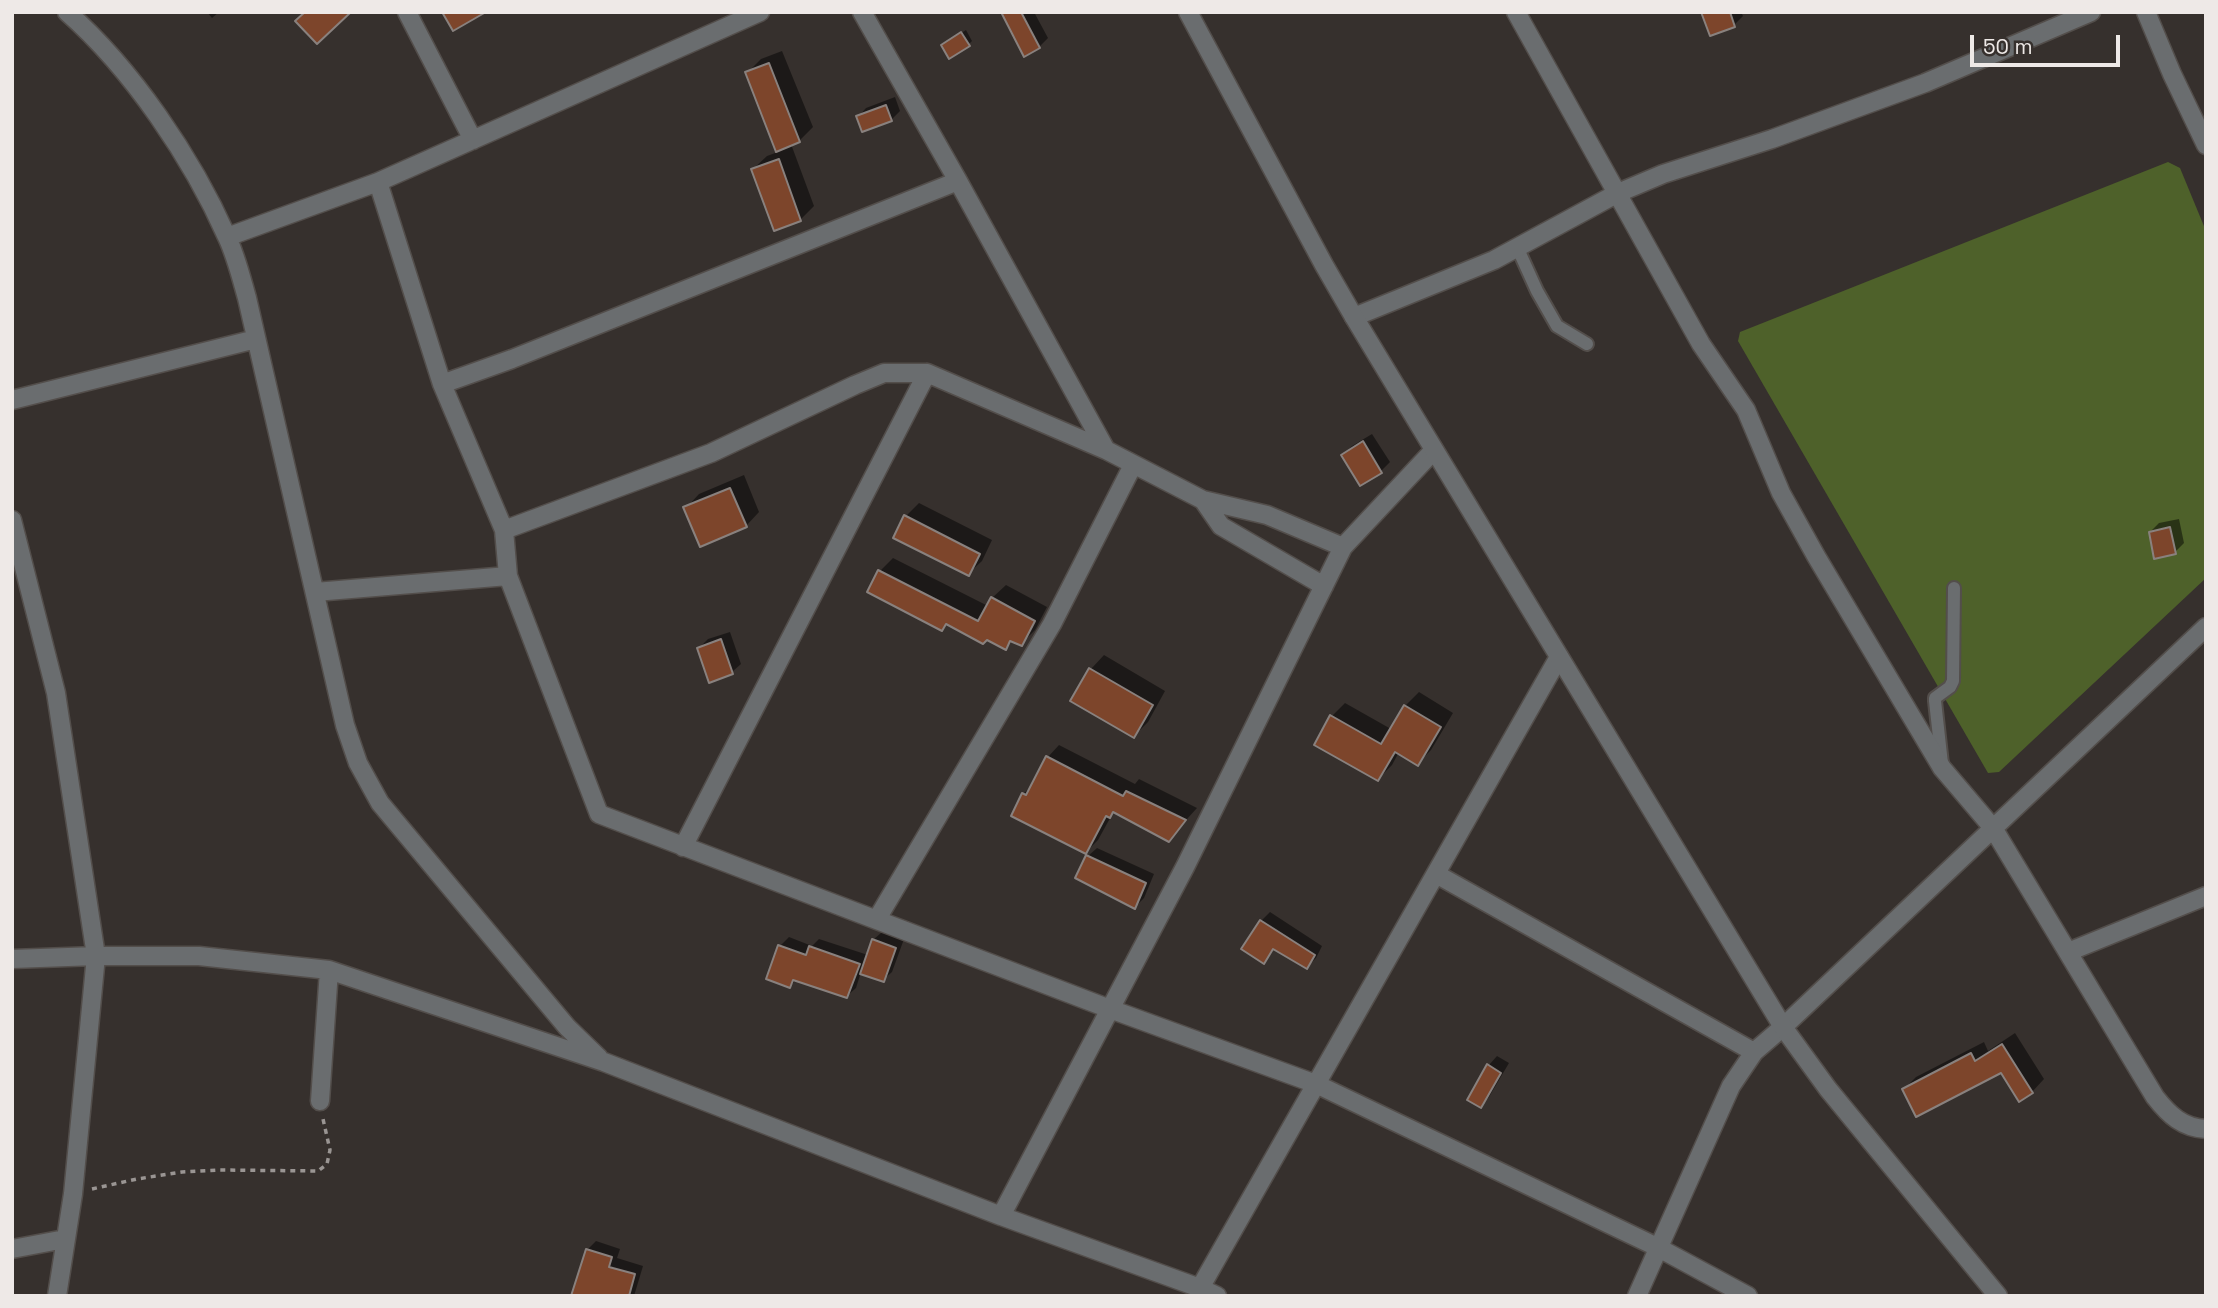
<!DOCTYPE html>
<html>
<head>
<meta charset="utf-8">
<style>
	body { margin:0 }
	#map { position:relative; width:2218px; height:1308px; overflow:hidden; background:#36302d; font-family:"Space Grotesk",sans-serif }
	canvas { display:block }
	.frame { position:absolute; inset:0; border:14px solid #eee9e7; pointer-events:none }
	.scale { position:absolute; left:1970px; top:35px; width:150px; height:32px; box-sizing:border-box; border:4px solid #eee9e7; border-top:0; padding-left:9px; font-size:21px; line-height:24px; white-space:nowrap; color:#eee9e7; -webkit-text-stroke:5px #36302d; paint-order:stroke }
</style>
</head>
<body>
<div id="map">
<canvas width="2218" height="1308"></canvas>
<div class="frame"></div>
<div class="scale">50 m</div>
</div>
<script>
const ctx = document.querySelector('canvas').getContext('2d');
ctx.lineJoin = 'round';
function paint(path, color) {
  ctx.fillStyle = color;
  ctx.fill(path, 'evenodd');
}
function stroke(path, color, width, dash) {
  ctx.strokeStyle = color;
  ctx.lineWidth = width;
  ctx.lineCap = dash ? 'butt' : 'round';
  ctx.setLineDash(dash || []);
  ctx.stroke(path);
}
paint(new Path2D(`
	M2168 162 2180 168 2206 231V578L1999 772 1988 773 1738 341 1740 332Z`), '#4e612a');
paint(new Path2D(`
	M207 12H219L212 18Z
	M1006 12H1034L1048 38 1039 47Z
	M1703 12H1741L1743 16 1734 25Z
	M966 30 972 41 968 45H943Z
	M782 51 813 127 799 141 791 144 814 206 800 220 753 169 767 156 778 152 747 73 761 59Z
	M895 97 900 111 891 120 858 117 866 108Z
	M1372 434 1390 462 1381 471 1343 455 1352 446Z
	M744 475 759 512 746 526 686 508 699 494Z
	M919 503 992 540 982 561 968 574 906 516Z
	M2179 519 2184 543 2175 552 2150 532 2159 523Z
	M893 558 988 606 992 598 1006 585 1047 607 1035 630 1021 644 1013 640 1005 648 949 623 942 629 880 571Z
	M730 632 741 664 732 672 699 648 708 639Z
	M1104 655 1165 691 1148 722 1134 736 1073 700 1091 669Z
	M1419 692 1453 713 1431 750 1418 763 1399 752 1392 765 1378 779 1332 716 1345 703 1391 729 1405 706Z
	M1059 745 1135 784 1139 779 1197 808 1168 840 1114 811 1098 840 1086 852 1023 794 1034 784 1047 758Z
	M1097 848 1154 874 1144 898 1135 907 1088 856Z
	M1270 912 1322 946 1316 958 1307 967 1275 948 1264 961 1261 921Z
	M882 932 904 939 892 972 883 980 861 972 856 988 847 996 797 979 790 986 780 946 789 937 812 946 819 939 868 955 873 940Z
	M2015 1033 2044 1079 2032 1092 2002 1071 1904 1089 1916 1077 1984 1042 1988 1051Z
	M1497 1056 1509 1063 1489 1097 1481 1106 1489 1065Z
	M596 1241 620 1249 617 1258 643 1266 634 1296H573L587 1250Z`), '#0007');
const building = new Path2D(`
	M305 12H351L317 44 295 21Z
	M442 12H486L453 31Z
	M1001 12H1021L1040 48 1024 57Z
	M1701 12H1730L1735 27 1710 36Z
	M961 32 970 46 949 59 941 45Z
	M769 63 800 142 776 152 745 72Z
	M886 105 892 121 862 132 856 116Z
	M779 159 801 221 774 231 751 169Z
	M1363 441 1382 473 1360 486 1341 455Z
	M730 488 747 527 700 547 683 507Z
	M904 515 980 554 969 576 893 538Z
	M2170 527 2176 554 2154 559 2149 532Z
	M878 570 978 621 991 597 1035 621 1022 646 1010 641 1006 650 987 640 983 644 946 624 942 631 867 592Z
	M721 639 733 674 709 683 697 648Z
	M1089 668 1153 705 1134 738 1070 701Z
	M1404 705 1441 727 1418 766 1395 752 1378 781 1314 745 1330 715 1381 744Z
	M1046 756 1123 796 1126 791 1186 820 1169 842 1113 812 1110 818 1106 816 1086 854 1011 816 1022 793 1026 795Z
	M1086 855 1146 883 1135 909 1075 878Z
	M1260 920 1315 955 1307 969 1273 949 1264 964 1241 949Z
	M872 939 896 948 884 982 860 974Z
	M778 945 806 955 809 946 860 964 847 998 793 980 790 988 766 979Z
	M2002 1044 2033 1093 2019 1102 2001 1073 1916 1117 1902 1089 1971 1053 1975 1061Z
	M1487 1064 1501 1073 1481 1108 1467 1100Z
	M586 1249 612 1257 609 1267 635 1274 629 1296H571Z`);
paint(building, '#7d452b');
stroke(building, '#89817e', 2);
const service = new Path2D(`
	M1518 249 1537 291 1557 326 1587 344
	M1942 764 1935 701V698L1950 687 1953 681 1954 588`);
const minor = new Path2D(`
	M67 12C132 69 192 158 227 237 236 256 241 277 247 298L345 725 358 763 380 803 567 1027 599 1058
	M407 12 473 140
	M862 12 958 181 1106 450
	M1516 12 1701 344 1746 410 1781 493 1816 556 1942 768 1993 828 2155 1097C2169 1115 2183 1128 2206 1129
	M2146 12 2172 74 2206 145
	M378 182 442 384 504 530 508 576 599 814 1110 1009 1316 1084 1657 1247 1748 1296
	M227 237 378 182 760 12
	M1354 317 1494 260 1618 193 1663 174 1772 139 1925 83 2091 12
	M442 384 512 359 958 181
	M12 400 256 339
	M1203 500 1221 526 1324 586
	M12 520 56 693 96 956 73 1194 57 1296
	M504 530 711 453 855 385 884 373H927L1106 450 1203 500 1267 515 1343 547
	M315 592 508 576
	M683 847 927 373
	M1436 874 1754 1052
	M877 919 1052 624 1133 465
	M2068 952 2206 896
	M12 959 96 956H199L329 970 604 1062 1001 1216 1200 1288 1217 1296
	M320 1101 329 970
	M1001 1216 1185 867 1343 547 1434 450
	M12 1249 65 1239
	M1200 1288 1559 657
	M1637 1296 1731 1086 1754 1052 1783 1027 2206 627`);
const tertiary = new Path2D(`
	M1188 12 1324 265 1354 317 1783 1027 1828 1089 1998 1296`);
stroke(service, '#534e4b', 16);
stroke(minor, '#534e4b', 21);
stroke(tertiary, '#534e4b', 21);
stroke(new Path2D(`
	M92 1189 137 1179 182 1172 218 1170 318 1171 327 1164 330 1150 323 1119`), '#9a9593', 3.5, [5, 5]);
stroke(service, '#6a6d6f', 12);
stroke(minor, '#6a6d6f', 18);
stroke(tertiary, '#6a6d6f', 18);
</script>
</body>
</html>
